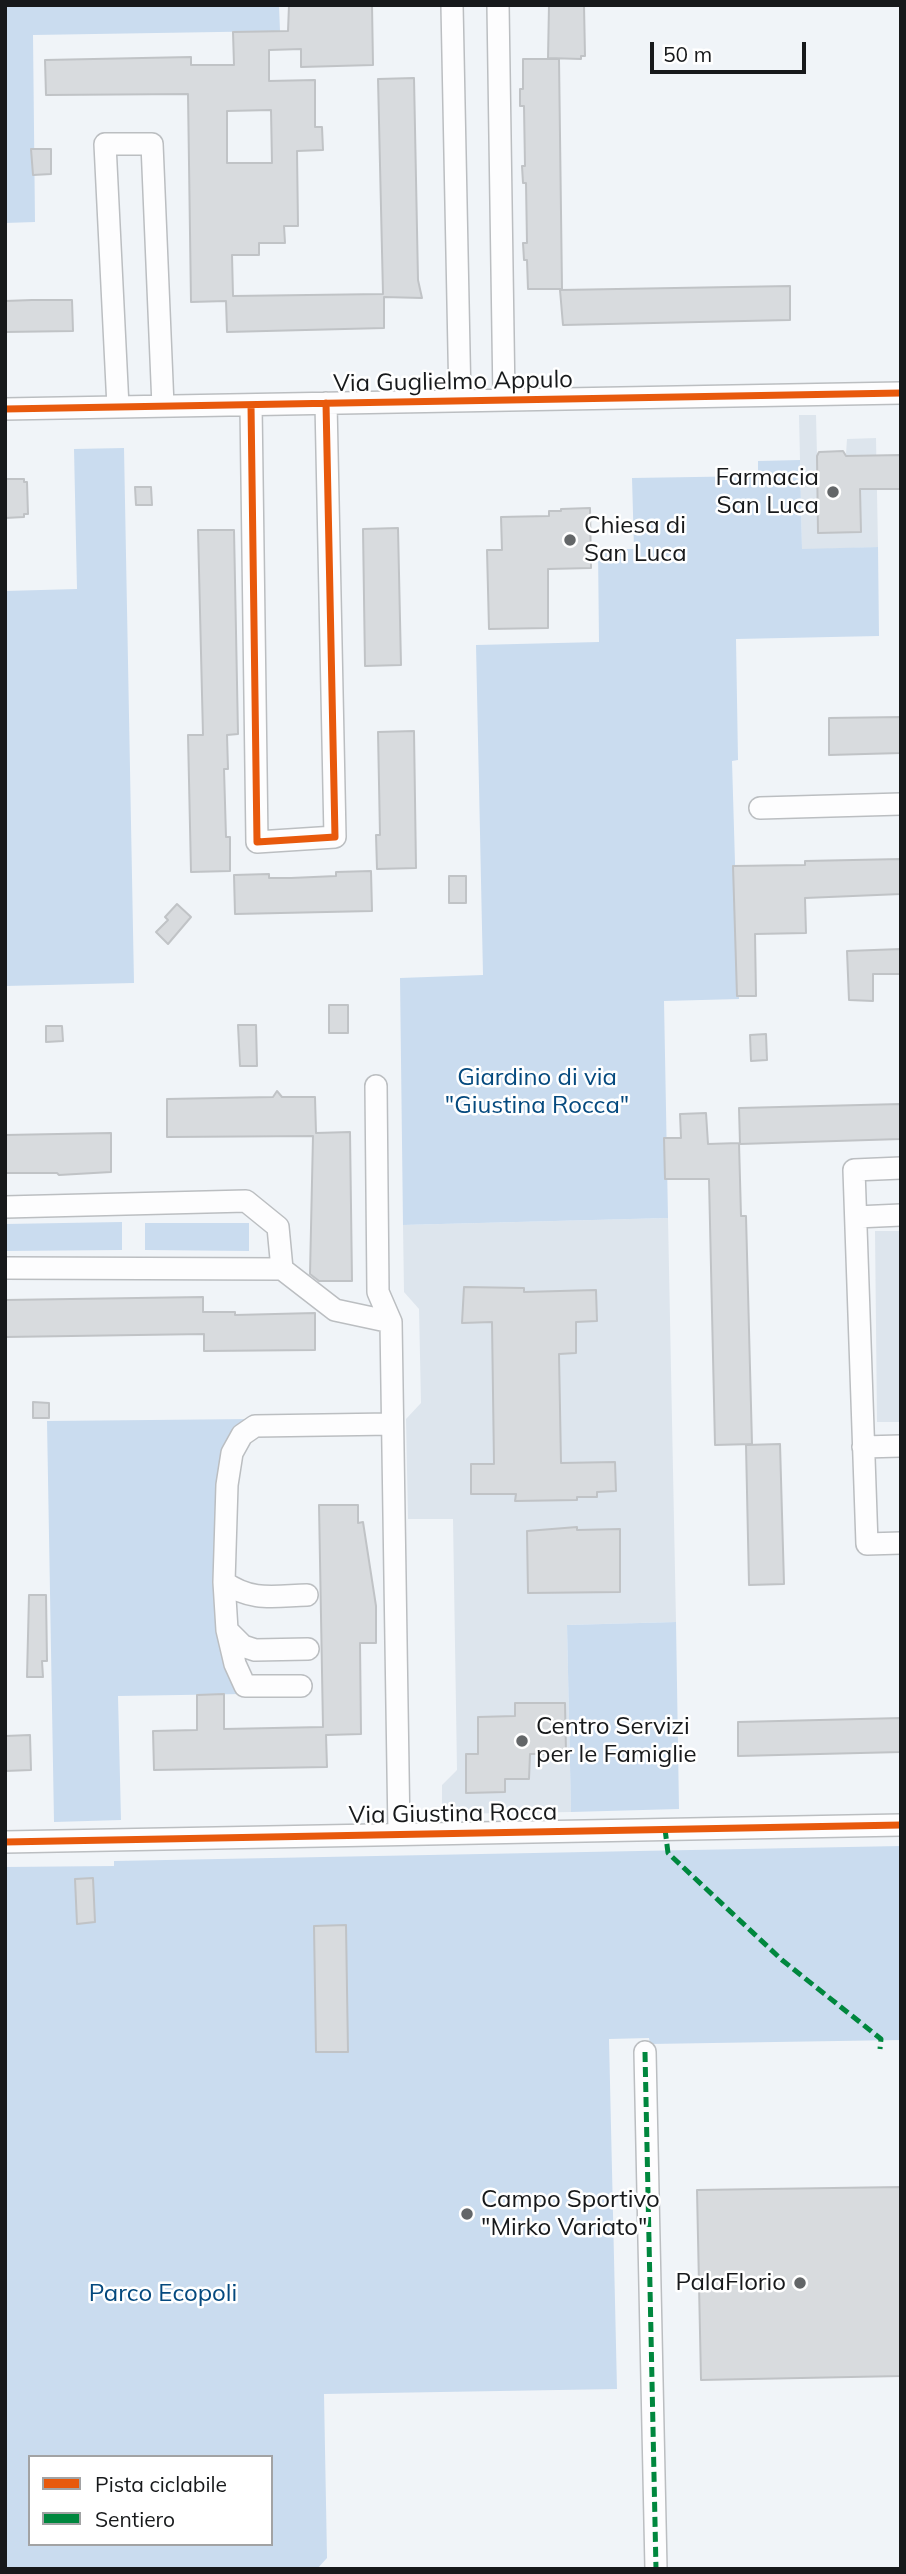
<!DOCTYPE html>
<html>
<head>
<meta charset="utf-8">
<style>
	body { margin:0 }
	#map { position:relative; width:906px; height:2574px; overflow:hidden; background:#f0f4f8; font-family:Mulish,sans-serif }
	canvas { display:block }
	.frame { position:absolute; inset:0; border:7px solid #17191b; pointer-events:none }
	.legend { position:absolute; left:28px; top:2455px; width:245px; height:91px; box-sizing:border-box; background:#fff; border:2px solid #a2a3a4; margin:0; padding:9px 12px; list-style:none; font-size:21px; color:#17191b }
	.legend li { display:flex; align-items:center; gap:14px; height:35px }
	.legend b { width:35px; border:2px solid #a2a3a4 }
	.scale { position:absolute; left:650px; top:42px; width:156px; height:32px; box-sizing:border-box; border:4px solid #17191b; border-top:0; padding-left:9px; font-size:21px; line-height:24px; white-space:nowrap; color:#17191b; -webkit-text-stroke:5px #fff; paint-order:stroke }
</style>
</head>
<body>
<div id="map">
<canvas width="906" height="2574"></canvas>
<div class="frame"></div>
<ul class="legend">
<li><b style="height:9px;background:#e8590c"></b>Pista ciclabile</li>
<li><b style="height:9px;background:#00873e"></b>Sentiero</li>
</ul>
<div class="scale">50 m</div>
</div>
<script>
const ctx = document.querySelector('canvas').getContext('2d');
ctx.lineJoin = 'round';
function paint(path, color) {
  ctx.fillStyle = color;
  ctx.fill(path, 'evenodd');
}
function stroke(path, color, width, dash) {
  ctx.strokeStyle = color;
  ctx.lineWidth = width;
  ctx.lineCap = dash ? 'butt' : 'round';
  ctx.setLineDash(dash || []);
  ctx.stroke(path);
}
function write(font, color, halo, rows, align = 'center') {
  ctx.font = font + ' Mulish,sans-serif';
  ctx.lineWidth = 5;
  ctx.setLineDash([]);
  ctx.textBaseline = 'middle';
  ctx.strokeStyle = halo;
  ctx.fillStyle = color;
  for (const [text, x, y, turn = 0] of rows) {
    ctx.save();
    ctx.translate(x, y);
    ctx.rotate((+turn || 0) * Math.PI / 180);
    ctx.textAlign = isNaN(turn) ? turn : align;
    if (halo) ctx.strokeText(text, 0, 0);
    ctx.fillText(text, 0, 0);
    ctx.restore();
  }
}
paint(new Path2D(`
	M799 415H816L817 455 819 452 843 451 846 454 847 439 876 438 878 547 802 550Z
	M668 1218 676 1622 567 1625 571 1812 442 1814V1785L457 1770 453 1519H408L406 1419 421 1403 419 1309 404 1292 403 1225Z
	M875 1231H901V1422H877Z`), '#dde5ed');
paint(new Path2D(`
	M5 5H279L280 31 33 35 35 222 5 223Z
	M124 448 134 983 5 986V591L77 589 74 449Z
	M800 460 802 549 878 547 879 636 736 639 738 760 732 761 739 999 664 1001 668 1218 403 1225 400 978 483 975 476 645 599 642 598 549H634L632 478 758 476V461Z
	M122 1222V1250L5 1251V1224Z
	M145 1223H249V1251L145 1250Z
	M254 1419 222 1485 243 1694 118 1696 121 1820 54 1822 47 1421Z
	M676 1622 679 1809 571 1812 567 1625Z
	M901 1846V2040L650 2044 649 2038 609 2039 617 2389 324 2394 327 2558 317 2569H5V1867L114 1866V1861ZM30 2457H271V2544H30Z`), '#cadcef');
const building = new Path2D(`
	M289 5H372L373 65 301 67V49L269 50V81L315 80V127H322L323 150 297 151 298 226H284L285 243H259V255H232L233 296 383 294 378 79 414 78 418 280 422 298 384 297V328L227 332 226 301 191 302 188 94 46 95 45 60 191 57V65H234L233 32 288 31ZM271 110 272 163H227V111Z
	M549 5H584L585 56H581V59L548 58Z
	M523 59H559L562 289H528L527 260H524L523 243H527L526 183H523L522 166H525L524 106H520V89H523Z
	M31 149H51V174L33 175Z
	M790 286V320L563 325 560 290Z
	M32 300H72L73 331 5 332V301Z
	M843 451 846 456 901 455V489H860L861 532 818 533 817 456 819 452Z
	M5 479H24V482H27L28 514H24V517L5 518Z
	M135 487H151L152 505H136Z
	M590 508 591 568 548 569V628L489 629 487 550H502L501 517 549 516V511H561V509Z
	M398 528 401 665 365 666 363 529Z
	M198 530H234L238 734 227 735 228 769H224L226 837H230V871L191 872 188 735H203Z
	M901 717V753L829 755V718Z
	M414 731 416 868 377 869 376 835H380L378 732Z
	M901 859V894L805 898 806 933 755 934 756 996H737L733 866 805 865V861Z
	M371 871 372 911 235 914 234 875 269 874V878H291L336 876V872Z
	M449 876H466V903H449Z
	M177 904 191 917 168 944 156 932 168 920 165 917Z
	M901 949V974H873V1001L849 1000 847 951Z
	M329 1005H348V1033H329Z
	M238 1025H256L257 1066H240Z
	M46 1026H62L63 1041 46 1042Z
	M766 1034 767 1060 751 1061 750 1035Z
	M277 1091 282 1097H315L316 1133 350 1132 352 1281H319L310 1274 313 1136 167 1137V1099L273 1097Z
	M901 1104V1139L740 1144 739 1108Z
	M706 1113 708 1144 739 1143 741 1216H746L752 1444 715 1445 709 1179H665L664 1138H681L680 1114Z
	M111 1133V1172L59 1175 57 1173H5V1135Z
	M464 1287 524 1288V1292L596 1290 597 1321 576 1322V1353L559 1354 561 1463 615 1462 616 1491 597 1492V1497H577V1500L515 1501 516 1494H471V1464H494L492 1322 462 1323Z
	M203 1297V1312H235V1315L315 1313V1350L204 1351V1334L5 1337V1300Z
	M33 1402 49 1403V1418H33Z
	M780 1444 784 1584 749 1585 746 1445Z
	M319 1505H358V1523L363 1522 376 1606V1643H360L361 1734 326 1735 327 1767 154 1770 153 1731 197 1730V1695L224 1694V1729L323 1727Z
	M577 1527V1530L620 1529V1592L528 1593 527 1531Z
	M29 1595H46L47 1661H42L43 1677H27Z
	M515 1703H565L566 1753 530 1754 529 1779H505V1792L466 1793V1754H478V1717L515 1716Z
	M901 1718V1752L738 1756V1722Z
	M30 1735 31 1770 5 1771V1736Z
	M93 1878 95 1922 77 1924 75 1879Z
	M346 1925 348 2052H316L314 1926Z
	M901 2187V2376L701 2380 697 2190Z`);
paint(building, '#d8dbde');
stroke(building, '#c0c3c6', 2);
const minor = new Path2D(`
	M452 5 460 401
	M498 5 504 400
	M251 405 257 842 335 837 326 403
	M118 407 105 144H152L163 406
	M5 409 901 393
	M760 808 901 804
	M376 1086 378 1292 391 1322 399 1834
	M901 1168 854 1170 867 1544 901 1543
	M5 1207 246 1201 278 1227 282 1269
	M856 1217 901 1215
	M5 1268 282 1269 335 1310 391 1322
	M863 1447 901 1446
	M224 1582C252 1602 274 1596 307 1595
	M227 1630 243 1646 255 1650 308 1649
	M301 1686H245L235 1664 227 1630 224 1582 227 1485 232 1453 242 1435 255 1426 392 1424
	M5 1842 901 1825
	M645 2052 656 2569`);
stroke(minor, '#bbbec1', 24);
stroke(minor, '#fdfdfe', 21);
stroke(new Path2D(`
	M665 1829 668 1853 782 1960 881 2039 880 2049
	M645 2052 656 2569`), '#00873e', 5, [10, 5]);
stroke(new Path2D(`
	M251 405 257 842 335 837 326 403
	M5 409 901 393
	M5 1842 901 1825`), '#e8590c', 7);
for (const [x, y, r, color] of [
	[833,492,7,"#636668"],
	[570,540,7,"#636668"],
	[522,1741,7,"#636668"],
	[467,2214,7,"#636668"],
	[800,2283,7,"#636668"]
]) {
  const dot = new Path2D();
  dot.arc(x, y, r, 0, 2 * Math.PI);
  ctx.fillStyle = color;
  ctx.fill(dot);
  stroke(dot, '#fff', 2.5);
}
write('24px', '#17191b', '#fff', [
	["Via Guglielmo Appulo",453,382,-1],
	["Via Giustina Rocca",453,1814,-1]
]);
write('24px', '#17191b', '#fff', [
	["Farmacia",819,478,"right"],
	["San Luca",819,506,"right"],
	["Chiesa di",584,526],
	["San Luca",584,554],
	["Centro Servizi",536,1727],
	["per le Famiglie",536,1755],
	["Campo Sportivo",481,2200],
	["\"Mirko Variato\"",481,2228],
	["PalaFlorio",786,2283,"right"]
], 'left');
write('24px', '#04497e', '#fff', [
	["Giardino di via",537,1078],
	["\"Giustina Rocca\"",537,1106],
	["Parco Ecopoli",163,2294]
]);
</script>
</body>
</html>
